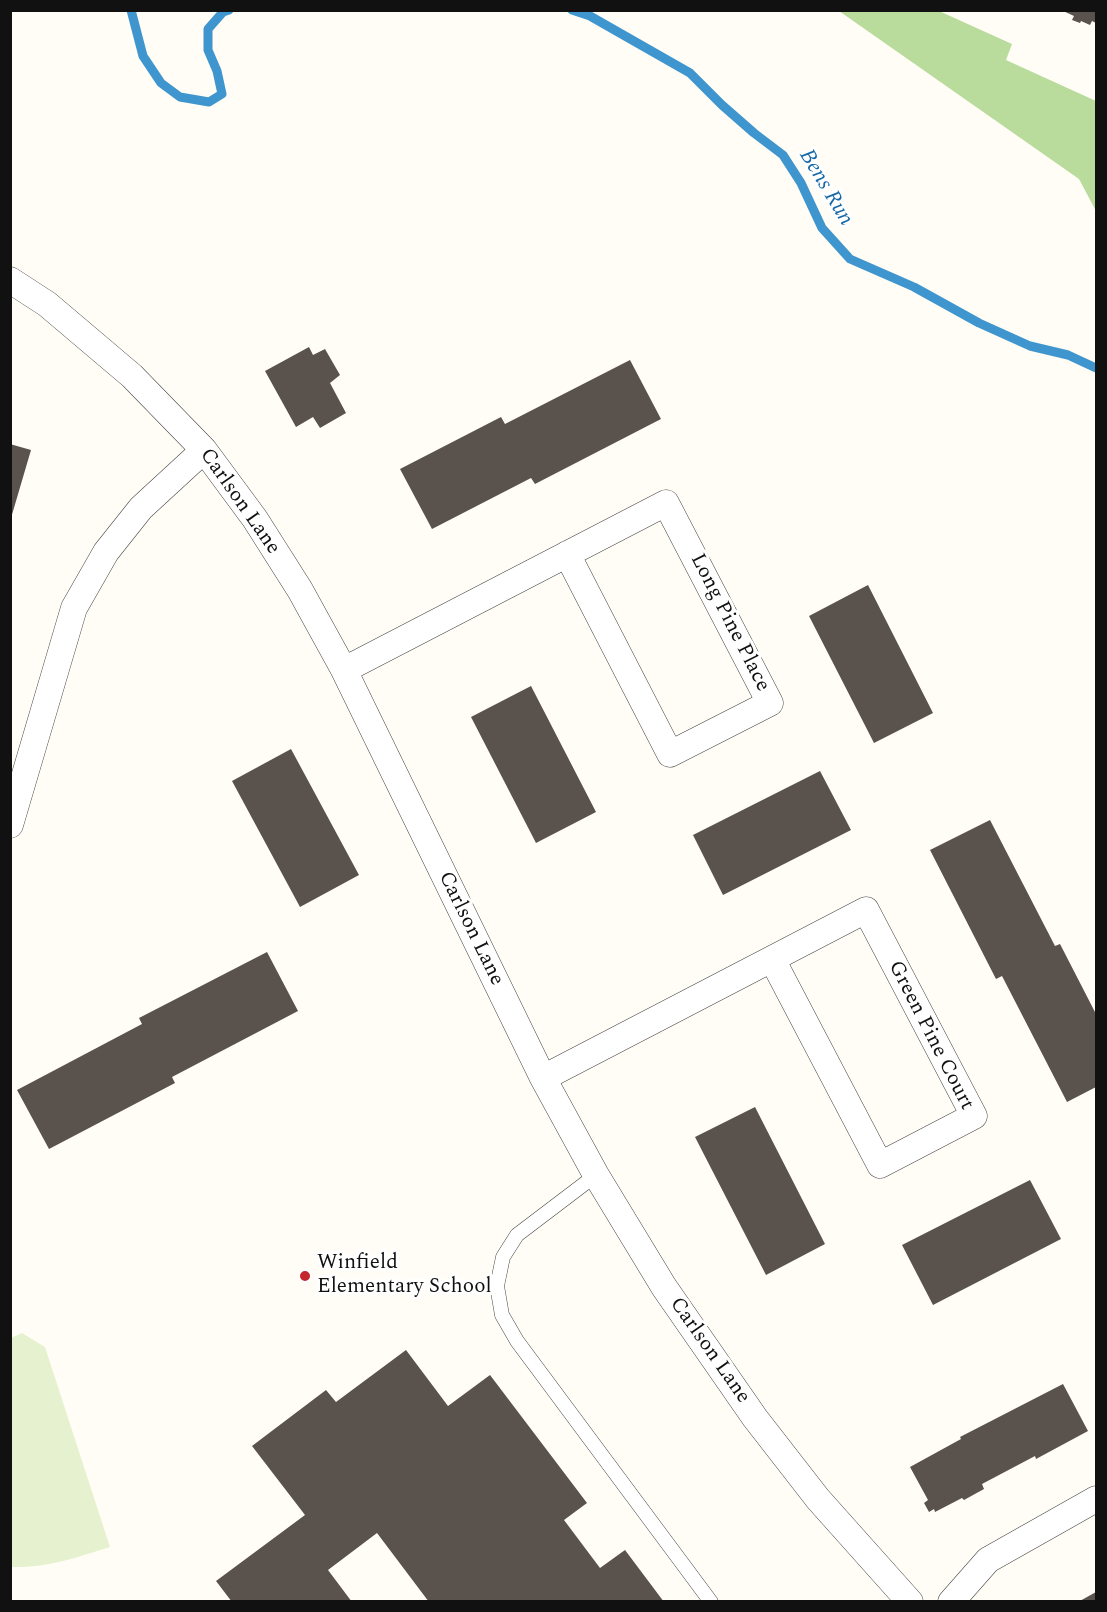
<!DOCTYPE html>
<html>
<head>
<meta charset="utf-8">
<style>
	body { margin:0 }
	#map { position:relative; width:1107px; height:1612px; overflow:hidden; background:#fffdf5; font-family:Spectral,serif }
	canvas { display:block }
	.frame { position:absolute; inset:0; border:12px solid #111; pointer-events:none }
</style>
</head>
<body>
<div id="map">
<canvas width="1107" height="1612"></canvas>
<div class="frame"></div>
</div>
<script>
const ctx = document.querySelector('canvas').getContext('2d');
ctx.lineJoin = 'round';
function paint(path, color) {
  ctx.fillStyle = color;
  ctx.fill(path, 'evenodd');
}
function stroke(path, color, width, dash) {
  ctx.strokeStyle = color;
  ctx.lineWidth = width;
  ctx.lineCap = dash ? 'butt' : 'round';
  ctx.setLineDash(dash || []);
  ctx.stroke(path);
}
function write(font, color, halo, rows, align = 'center') {
  ctx.font = font + ' Spectral,serif';
  ctx.lineWidth = 6;
  ctx.setLineDash([]);
  ctx.textBaseline = 'middle';
  ctx.strokeStyle = halo;
  ctx.fillStyle = color;
  for (const [text, x, y, turn = 0] of rows) {
    ctx.save();
    ctx.translate(x, y);
    ctx.rotate((+turn || 0) * Math.PI / 180);
    ctx.textAlign = isNaN(turn) ? turn : align;
    if (halo) ctx.strokeText(text, 0, 0);
    ctx.fillText(text, 0, 0);
    ctx.restore();
  }
}
paint(new Path2D(`
	M839 11H939L1012 44 1006 60 1096 101V211L1079 179Z`), '#b9dc9c');
paint(new Path2D(`
	M22 1333 45 1347 110 1547C75 1558 48 1568 10 1567L11 1338Z`), '#e6f2cf');
stroke(new Path2D(`
	M131 10 143 56 161 83 180 97 209 102 222 94 217 71 208 50V29L223 12 229 10
	M572 10 590 16 690 73 722 105 754 133 783 155 801 183 822 228 850 259 914 287 979 323 1030 346 1068 355 1096 368`), '#3f96cf', 9);
paint(new Path2D(`
	M1061 10H1096V23L1092 21 1090 25 1081 21 1080 23 1072 20 1074 16Z
	M309 347 313 355 325 349 340 375 330 383 346 413 320 428 313 417 296 427 265 371Z
	M630 360 661 419 535 484 531 478 432 529 400 469 501 417 505 424Z
	M10 444 31 450 11 518H10Z
	M868 585 933 713 874 743 809 616Z
	M531 686 596 812 536 843 471 717Z
	M291 749 359 875 300 907 232 781Z
	M820 771 851 830 723 895 693 835Z
	M990 820 1055 946 1060 944 1096 1014V1087L1067 1102 1002 976 996 979 930 850Z
	M267 952 298 1011 172 1077 175 1083 49 1149 17 1090 142 1024 139 1018Z
	M755 1107 825 1244 766 1275 695 1137Z
	M1030 1180 1061 1239 933 1305 902 1245Z
	M406 1350 448 1406 490 1375 587 1503 564 1520 600 1568 625 1550 664 1602H429L377 1533 328 1570 352 1602H232L216 1581 305 1515 252 1446 326 1390 336 1402Z
	M1063 1384 1088 1431 1036 1459 1035 1456 982 1484 984 1489 964 1500 962 1498 935 1512 934 1509 929 1512 924 1503 928 1500 910 1467 961 1439 960 1437Z
	M1096 1592V1602H1078Z`), '#5a524d');
const service = new Path2D(`
	M596 1175 517 1235 503 1257 497 1286 502 1315 517 1341 711 1602`);
const minor = new Path2D(`
	M10 280 47 304 132 376 204 450 255 519 300 590 344 670 543 1078 596 1175 664 1287 755 1418 818 1499 910 1602
	M344 670 666 503 770 703 670 754 567 554
	M10 825 74 608 106 552 141 508 204 450
	M543 1078 866 910 974 1116 880 1165 772 959
	M951 1602 988 1560 1096 1499`);
stroke(service, '#444', 15);
stroke(minor, '#444', 27);
stroke(service, '#fff', 14);
stroke(minor, '#fff', 26);
for (const [x, y, r, color] of [
	[305,1276,6,"#c4262e"]
]) {
  const dot = new Path2D();
  dot.arc(x, y, r, 0, 2 * Math.PI);
  ctx.fillStyle = color;
  ctx.fill(dot);
  stroke(dot, '#fff', 2);
}
write('21px', '#111', '#fff', [
	["Carlson Lane",239,502,55],
	["Long Pine Place",729,623,63],
	["Carlson Lane",470,929,64],
	["Green Pine Court",930,1036,63],
	["Carlson Lane",709,1351,55]
]);
write('21px', '#111', '#fff', [
	["Winfield",317,1264],
	["Elementary School",317,1288]
], 'left');
write('italic 22px', '#1768a6', '#fff', [
	["Bens Run",825,188,59]
]);
</script>
</body>
</html>
